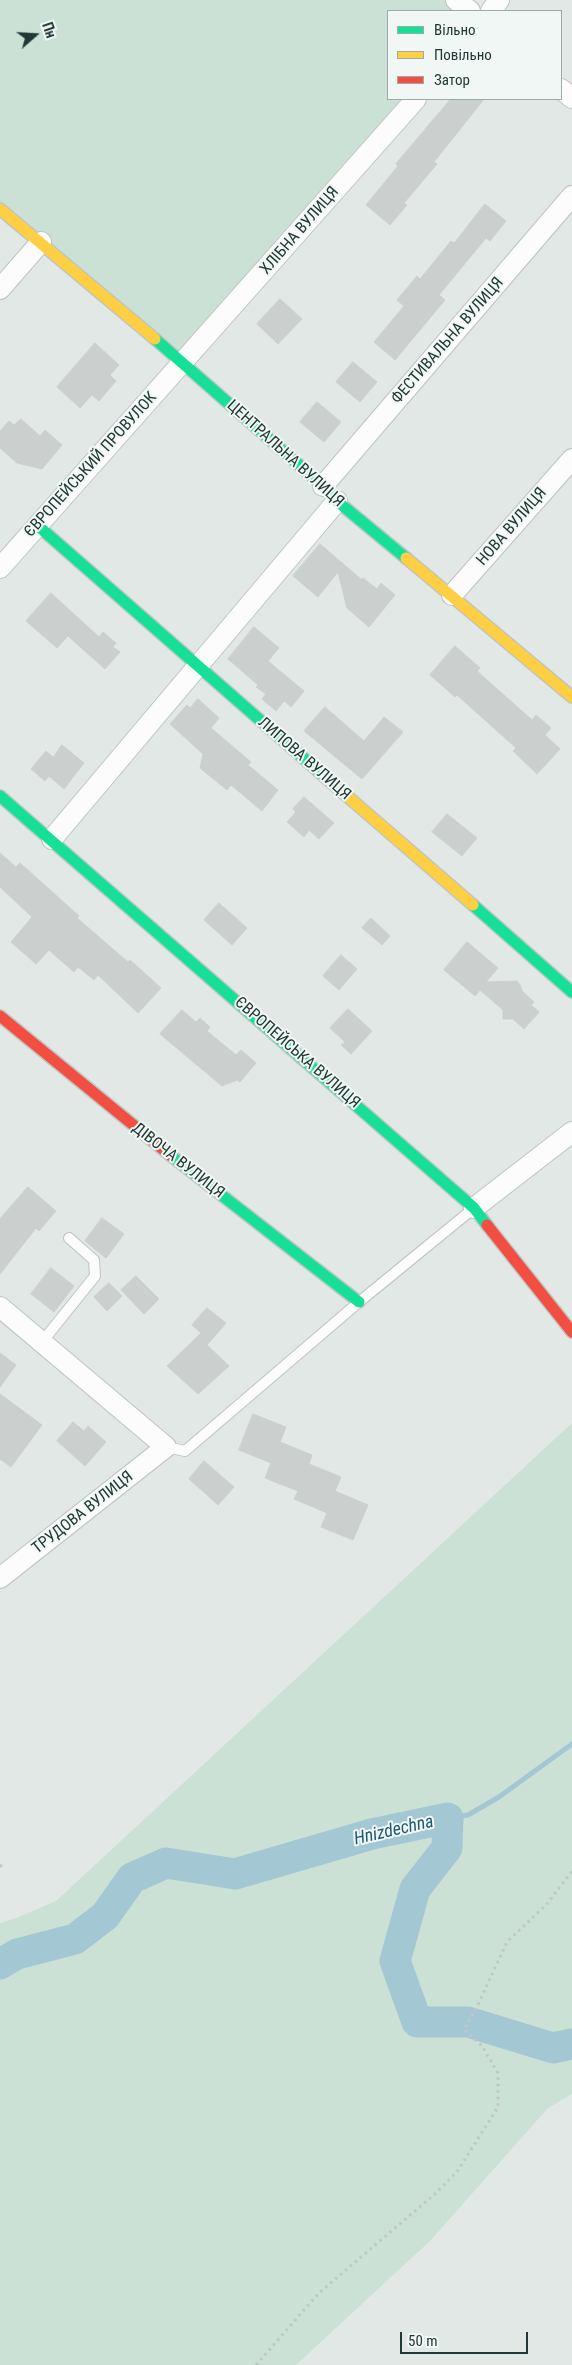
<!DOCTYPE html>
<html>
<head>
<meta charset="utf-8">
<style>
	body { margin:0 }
	#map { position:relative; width:572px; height:2365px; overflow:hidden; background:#e2e8e6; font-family:"Roboto Condensed",sans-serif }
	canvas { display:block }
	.legend { position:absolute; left:387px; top:10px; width:175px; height:90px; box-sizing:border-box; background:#f0f7f4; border:1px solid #9daba8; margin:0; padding:6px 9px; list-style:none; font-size:15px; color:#213936 }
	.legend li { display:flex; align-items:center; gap:10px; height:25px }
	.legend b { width:25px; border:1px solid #9daba8 }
	.north { position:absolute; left:10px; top:10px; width:50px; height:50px; -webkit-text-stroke:4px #f0f7f4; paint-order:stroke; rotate:71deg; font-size:14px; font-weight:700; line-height:20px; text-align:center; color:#213936 }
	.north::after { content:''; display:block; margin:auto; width:18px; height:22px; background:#213936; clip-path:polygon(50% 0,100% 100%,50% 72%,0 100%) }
	.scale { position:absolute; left:400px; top:2332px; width:128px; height:22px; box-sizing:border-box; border:2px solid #213936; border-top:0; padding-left:6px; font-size:15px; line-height:18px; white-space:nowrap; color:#213936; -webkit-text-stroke:4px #f0f7f4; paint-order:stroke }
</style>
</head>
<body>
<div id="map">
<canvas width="572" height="2365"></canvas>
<ul class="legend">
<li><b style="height:6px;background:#16e098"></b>Вільно</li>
<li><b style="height:6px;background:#ffcf43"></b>Повільно</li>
<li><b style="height:6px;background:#f24e42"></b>Затор</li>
</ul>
<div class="north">Пн</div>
<div class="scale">50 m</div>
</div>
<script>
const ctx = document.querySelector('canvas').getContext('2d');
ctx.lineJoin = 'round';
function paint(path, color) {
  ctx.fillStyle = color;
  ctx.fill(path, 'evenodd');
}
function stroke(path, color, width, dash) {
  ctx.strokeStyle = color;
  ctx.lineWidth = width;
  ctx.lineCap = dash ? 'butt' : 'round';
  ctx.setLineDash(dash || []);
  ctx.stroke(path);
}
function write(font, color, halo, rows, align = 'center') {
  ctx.font = font + ' "Roboto Condensed",sans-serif';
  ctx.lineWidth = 4;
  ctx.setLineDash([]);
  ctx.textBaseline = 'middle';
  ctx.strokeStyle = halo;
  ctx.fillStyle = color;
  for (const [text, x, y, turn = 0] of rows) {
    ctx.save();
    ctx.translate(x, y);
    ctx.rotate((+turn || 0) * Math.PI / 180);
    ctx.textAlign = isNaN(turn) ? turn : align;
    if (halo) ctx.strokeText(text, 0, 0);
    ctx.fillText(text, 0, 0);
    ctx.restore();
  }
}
paint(new Path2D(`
	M0 0H456L470 11H388V99H416L183 363 0 212Z
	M572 1423V2094L548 2108 430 2241 296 2365H0V1923L16 1918 56 1901Z`), '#cbe1d5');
stroke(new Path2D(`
	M448 1818 468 1815 499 1797 572 1744`), '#a4c7d4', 5);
stroke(new Path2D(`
	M0 1964 17 1954 75 1939 105 1916 132 1878 166 1863 235 1874 372 1834 448 1818 447 1848 415 1889 395 1961 417 2022H468L553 2048 572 2044`), '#a4c7d4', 31);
const building = new Path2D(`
	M451 99H484L434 162 437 164 404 203 407 205 390 225 366 205 398 166 396 164Z
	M485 204 506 221 490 241 486 238 439 295 445 300 395 360 374 342 404 306 397 300 417 276 420 279 451 241 454 243Z
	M280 299 302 319 278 344 257 324Z
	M95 343 119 365 110 375 116 381 99 401 92 395 80 408 57 387Z
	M353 362 377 382 360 402 336 382Z
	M317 402 341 422 324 442 300 422Z
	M21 419 40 436 45 430 62 445 42 469 17 463 0 448V431L9 421 14 425Z
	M320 544 362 580 363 578 377 589 381 583 395 595 369 627 347 608 338 572 318 597 293 576Z
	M51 593 99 637 103 632 116 643 113 647 120 652 105 669 68 636 57 648 26 621Z
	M254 627 279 648 268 661 304 691 291 707 284 701 276 711 262 699 266 694 256 687 258 685 228 659Z
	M455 646 480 668 477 671 532 720 536 715 551 728 545 735 560 749 537 774 513 751 516 748 457 695 455 697 430 675Z
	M198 699 219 718 211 728 251 762 248 765 278 790 262 811 231 785 227 790 200 768 203 754 170 724 187 705 190 708Z
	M325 707 364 741 384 717 403 732 362 779 304 731Z
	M62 745 84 763 64 789 49 776 45 781 31 769 46 751 53 757Z
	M304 797 334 823 319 839 309 830 304 837 287 822 296 812 293 809Z
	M447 814 477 838 462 856 432 832Z
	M0 853 16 867 20 863 79 916 77 918 128 962 130 960 161 988 138 1013 98 975 94 980 78 967 74 972 49 950 36 964 11 942 32 917 0 887Z
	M219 903 247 928 232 945 204 920Z
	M371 918 390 936 382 945 362 928Z
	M467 942 498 968 486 982 517 981 520 985 522 991 534 1002 531 1005 539 1012 524 1029 513 1019H503V1010L480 990 475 996 444 970Z
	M341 955 357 969 339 990 323 976Z
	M348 1009 372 1031 351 1054 341 1045 345 1042 330 1028Z
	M182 1010 196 1022 200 1018 210 1027 207 1031 236 1055 241 1050 256 1063 240 1082 237 1080 222 1086 160 1034Z
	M28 1187 56 1211 39 1231 36 1228 0 1274V1219Z
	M102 1218 124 1234 106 1258 85 1241Z
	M51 1268 74 1286 54 1312 31 1294Z
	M136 1276 159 1299 144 1314 121 1290Z
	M109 1283 122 1296 107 1311 94 1297Z
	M207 1308 226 1323 207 1345 229 1366 198 1394 167 1366 201 1333 192 1325Z
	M0 1353 16 1365 0 1387Z
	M0 1394 42 1425 11 1467 0 1459Z
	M253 1414 286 1427 280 1442 312 1455 309 1464 341 1477 335 1491 368 1505 353 1540 321 1527 327 1513 294 1499 298 1491 265 1478 271 1463 239 1450Z
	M73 1422 84 1431 88 1426 106 1442 85 1466 57 1441Z
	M204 1461 234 1487 218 1505 189 1479Z`);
paint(building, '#cbd0cf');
stroke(building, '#cbd0cf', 1);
const lane = new Path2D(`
	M42 1342 95 1276 94 1260 69 1238
	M166 1447 185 1451 359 1302 474 1208`);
const street = new Path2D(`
	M456 0 470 11
	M491 11 499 0
	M561 89 572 98
	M0 289 41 242
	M323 486 572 196
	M0 568 416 99
	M452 595 572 459
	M52 839 337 501
	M474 1208 572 1132
	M0 1307 166 1447 0 1578`);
const fast = new Path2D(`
	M155 339 323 486 337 501 406 558
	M37 525 325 777
	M0 796 474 1208 487 1225
	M473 905 572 992
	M170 1155 359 1302`);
const slow = new Path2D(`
	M0 209 155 339
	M406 558 572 697
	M325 777 473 905`);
const jam = new Path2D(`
	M0 1016 170 1155
	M487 1225 572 1332`);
stroke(lane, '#bfc4c3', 12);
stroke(street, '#bfc4c3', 22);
stroke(fast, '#bec5c3', 14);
stroke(slow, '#bec5c3', 14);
stroke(jam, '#bec5c3', 14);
stroke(new Path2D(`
	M0 1865 5 1869
	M256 2365 319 2293 436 2193 457 2172 498 2107V2073L482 2046 464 2029 475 2011 507 1942 547 1904 572 1871`), '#c0c8c6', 3, [2.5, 4]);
stroke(lane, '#fbfcfb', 10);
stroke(street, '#fbfcfb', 20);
stroke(fast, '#16e098', 11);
stroke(slow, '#ffcf43', 11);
stroke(jam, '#f24e42', 11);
write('16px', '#213936', '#f0f7f4', [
	["ХЛІБНА ВУЛИЦЯ",300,231,-49],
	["ФЕСТИВАЛЬНА ВУЛИЦЯ",448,341,-49],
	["ЦЕНТРАЛЬНА ВУЛИЦЯ",285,454,42],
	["ЄВРОПЕЙСЬКИЙ ПРОВУЛОК",91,465,-48],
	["НОВА ВУЛИЦЯ",512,527,-49],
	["ЛИПОВА ВУЛИЦЯ",304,759,41],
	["ЄВРОПЕЙСЬКА ВУЛИЦЯ",297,1053,41],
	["ДІВОЧА ВУЛИЦЯ",178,1161,38],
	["ТРУДОВА ВУЛИЦЯ",83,1513,-38]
]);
write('italic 18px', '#1e5972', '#f0f7f4', [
	["Hnizdechna",394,1831,-13]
]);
</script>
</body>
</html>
